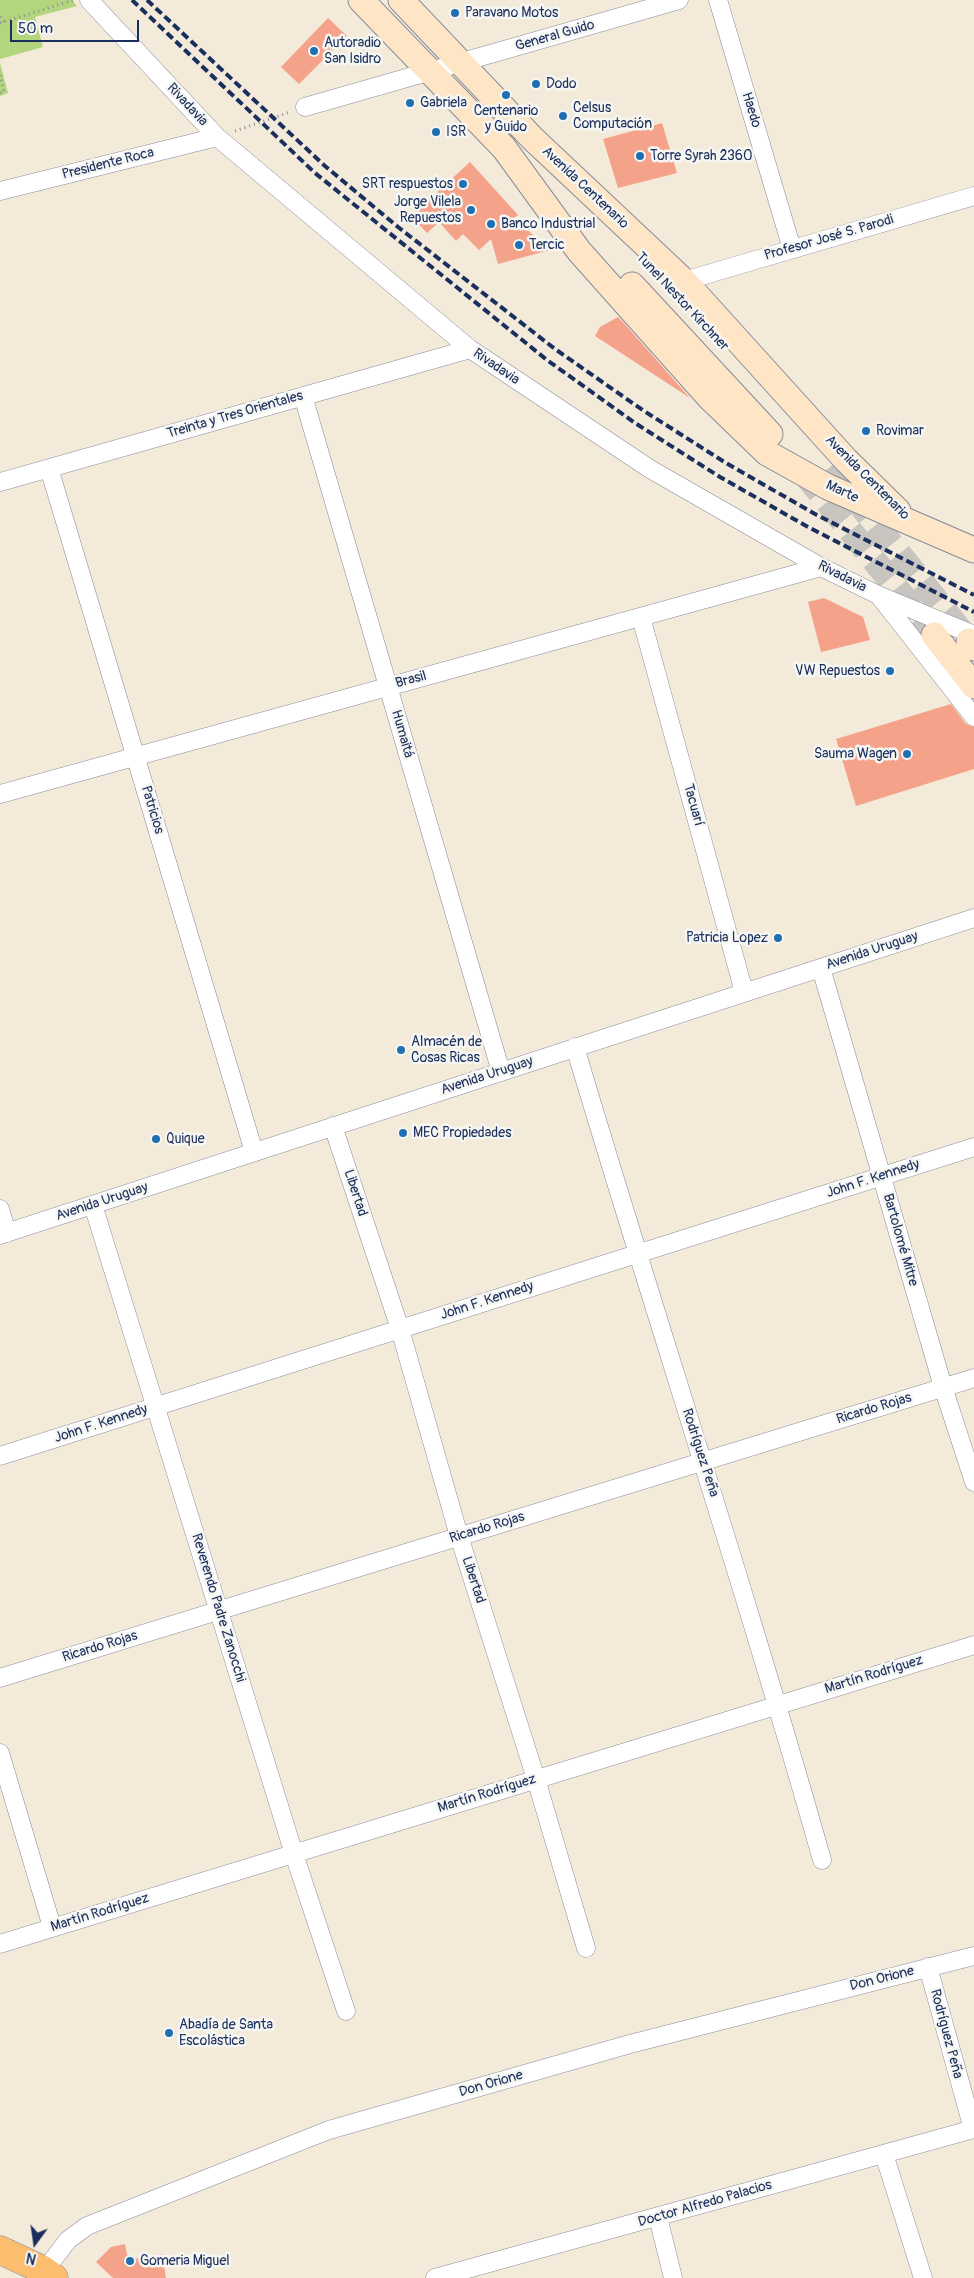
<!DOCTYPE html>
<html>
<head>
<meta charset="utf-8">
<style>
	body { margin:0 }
	#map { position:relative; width:974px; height:2278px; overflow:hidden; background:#f3ead9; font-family:Pangolin,sans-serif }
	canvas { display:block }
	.north { position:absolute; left:10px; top:2218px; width:50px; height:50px; -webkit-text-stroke:4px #f6f6f2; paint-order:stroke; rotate:194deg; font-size:14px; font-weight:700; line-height:20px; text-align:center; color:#1b2f5e }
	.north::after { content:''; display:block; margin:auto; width:18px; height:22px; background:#1b2f5e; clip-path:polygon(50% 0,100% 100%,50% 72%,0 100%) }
	.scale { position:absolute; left:10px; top:20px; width:129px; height:22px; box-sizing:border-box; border:2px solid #1b2f5e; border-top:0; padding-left:6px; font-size:15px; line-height:18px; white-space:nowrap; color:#1b2f5e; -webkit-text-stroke:4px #f6f6f2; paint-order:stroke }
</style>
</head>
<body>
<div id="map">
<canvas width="974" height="2278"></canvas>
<div class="north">N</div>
<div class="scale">50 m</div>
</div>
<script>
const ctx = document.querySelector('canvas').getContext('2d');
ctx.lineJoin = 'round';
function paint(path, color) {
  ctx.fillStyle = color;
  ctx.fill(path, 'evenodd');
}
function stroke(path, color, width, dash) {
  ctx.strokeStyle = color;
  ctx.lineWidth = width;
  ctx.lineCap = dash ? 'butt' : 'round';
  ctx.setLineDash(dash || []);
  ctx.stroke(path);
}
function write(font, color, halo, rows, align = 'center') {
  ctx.font = font + ' Pangolin,sans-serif';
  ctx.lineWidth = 5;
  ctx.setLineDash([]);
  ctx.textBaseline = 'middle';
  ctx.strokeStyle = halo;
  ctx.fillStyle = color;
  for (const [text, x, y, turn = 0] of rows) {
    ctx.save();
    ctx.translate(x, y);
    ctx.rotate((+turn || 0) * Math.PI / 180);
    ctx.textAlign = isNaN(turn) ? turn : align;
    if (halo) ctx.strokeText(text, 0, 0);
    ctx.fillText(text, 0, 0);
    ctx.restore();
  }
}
paint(new Path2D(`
	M0 0H72L77 6 35 17 43 47 0 59Z
	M0 63 8 93 0 96Z`), '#b2d57d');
paint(new Path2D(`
	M328 18 347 36 299 84 281 67Z
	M662 123 677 173 618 188 603 139Z
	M470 162 518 215 514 218 550 250 498 264 491 239 479 250 463 234 456 241 439 222 427 233 411 216Z
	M618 317 623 322 690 398 595 336 600 327Z
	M824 598 863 617 870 640 821 652 808 602Z
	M951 704 966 724 974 727V769L856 806 836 739Z
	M125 2244 128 2260 162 2254 166 2278H113L96 2262 111 2247Z`), '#f4a289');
stroke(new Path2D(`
	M830 467 969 641
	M804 473 934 635`), '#c8c5c0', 25, [25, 12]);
const street = new Path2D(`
	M89 0 217 137 470 349 650 469 821 567 878 595 974 635
	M718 0 792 249
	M305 107 679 0
	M0 191 217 137
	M684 281 974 196
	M303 396 501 1072
	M49 468 254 1152
	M0 482 470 349
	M880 597 974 717
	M641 617 744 992
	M0 794 821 567
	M821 968 943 1387 974 1482
	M575 1047C656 1319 745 1588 822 1860
	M333 1126 400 1329 459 1536 536 1779 586 1948
	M93 1205 294 1854 346 2011
	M0 1209 7 1233
	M0 1235 974 918
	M0 1456 974 1147
	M0 1678 974 1378
	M0 1753 52 1927
	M0 1944 974 1645
	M928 1967 973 2129
	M884 2154 923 2278
	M658 2217 673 2278
	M39 2278 68 2240 87 2226 329 2130 630 2044 974 1956
	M435 2278 974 2129`);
const secondary = new Path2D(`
	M361 0 504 148 579 251 709 397 767 453 828 487 974 550
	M401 0 532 138 684 281 846 460 898 511
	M632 285 770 434
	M934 635 974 686
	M969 641 974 648`);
const primary = new Path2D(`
	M0 2250 43 2270 54 2278`);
stroke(street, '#878c9c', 19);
stroke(secondary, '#878c9c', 27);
stroke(primary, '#878c9c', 29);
stroke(new Path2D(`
	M0 17 4 22
	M0 23 74 0
	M0 75 4 92 0 93
	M235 131 290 112`), '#878c9c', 3, [1, 4]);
stroke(street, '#fff', 18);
stroke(secondary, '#fee5c5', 25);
stroke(primary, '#fcbd6e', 28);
stroke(new Path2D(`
	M132 0 315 173 547 360 635 423 720 477 808 527 974 612
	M147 0 325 166 398 227 555 349 644 411 726 463 815 514 974 595`), '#1b2f5e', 4, [8, 4]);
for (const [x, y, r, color] of [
	[455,13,5,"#1f6fb2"],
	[314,51,5,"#1f6fb2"],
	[536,84,5,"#1f6fb2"],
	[506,95,5,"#1f6fb2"],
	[410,103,5,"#1f6fb2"],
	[563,116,5,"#1f6fb2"],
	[436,132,5,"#1f6fb2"],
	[640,156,5,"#1f6fb2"],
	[463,184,5,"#1f6fb2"],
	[471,210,5,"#1f6fb2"],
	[491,224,5,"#1f6fb2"],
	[519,245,5,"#1f6fb2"],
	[866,431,5,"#1f6fb2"],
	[890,671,5,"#1f6fb2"],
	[907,754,5,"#1f6fb2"],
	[778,938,5,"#1f6fb2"],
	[401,1050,5,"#1f6fb2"],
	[403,1133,5,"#1f6fb2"],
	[156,1139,5,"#1f6fb2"],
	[169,2033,5,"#1f6fb2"],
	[130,2261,5,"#1f6fb2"]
]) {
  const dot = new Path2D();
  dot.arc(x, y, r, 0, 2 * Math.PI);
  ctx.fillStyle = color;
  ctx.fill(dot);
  stroke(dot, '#f6f6f2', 2);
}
write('14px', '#1b2f5e', '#f6f6f2', [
	["Paravano Motos",465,13],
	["Autoradio",324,43],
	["San Isidro",324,59],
	["Dodo",546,84],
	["Gabriela",420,103],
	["Celsus",573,108],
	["Computación",573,124],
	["Centenario",506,111,"center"],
	["y Guido",506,127,"center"],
	["ISR",446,132],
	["Torre Syrah 2360",650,156],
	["SRT respuestos",453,184,"right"],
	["Jorge Vilela",461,202,"right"],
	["Repuestos",461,218,"right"],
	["Banco Industrial",501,224],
	["Tercic",529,245],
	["Rovimar",876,431],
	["VW Repuestos",880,671,"right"],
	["Sauma Wagen",897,754,"right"],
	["Patricia Lopez",768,938,"right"],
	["Almacén de",411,1042],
	["Cosas Ricas",411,1058],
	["MEC Propiedades",413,1133],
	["Quique",166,1139],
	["Abadía de Santa",179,2025],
	["Escolástica",179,2041],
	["Gomeria Miguel",140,2261]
], 'left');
write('14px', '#1b2f5e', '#f6f6f2', [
	["General Guido",555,36,-16],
	["Rivadavia",187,105,47],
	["Haedo",751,110,73],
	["Presidente Roca",108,164,-14],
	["Avenida Centenario",585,188,43],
	["Profesor José S. Parodi",829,238,-16],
	["Tunel Nestor Kirchner",682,302,47],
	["Rivadavia",496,367,34],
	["Treinta y Tres Orientales",235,415,-16],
	["Avenida Centenario",867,478,45],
	["Marte",842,492,25],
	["Rivadavia",842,577,27],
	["Brasil",411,680,-15],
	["Humaitá",402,734,74],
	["Tacuarí",693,805,75],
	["Patricios",152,810,73],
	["Avenida Uruguay",872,951,-18],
	["Avenida Uruguay",487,1076,-18],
	["John F. Kennedy",873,1179,-18],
	["Libertad",355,1193,72],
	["Avenida Uruguay",102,1202,-18],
	["Bartolomé Mitre",900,1240,74],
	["John F. Kennedy",487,1301,-18],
	["Ricardo Rojas",874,1409,-17],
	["John F. Kennedy",101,1424,-18],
	["Rodríguez Peña",700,1453,72],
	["Ricardo Rojas",487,1528,-17],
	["Libertad",473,1580,72],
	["Reverendo Padre Zanocchi",218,1608,73],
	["Ricardo Rojas",100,1647,-17],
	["Martín Rodríguez",874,1675,-17],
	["Martín Rodríguez",487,1794,-17],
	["Martín Rodríguez",100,1913,-17],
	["Don Orione",882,1979,-14],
	["Rodríguez Peña",946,2034,75],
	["Don Orione",491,2084,-16],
	["Doctor Alfredo Palacios",705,2204,-16]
]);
</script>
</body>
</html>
